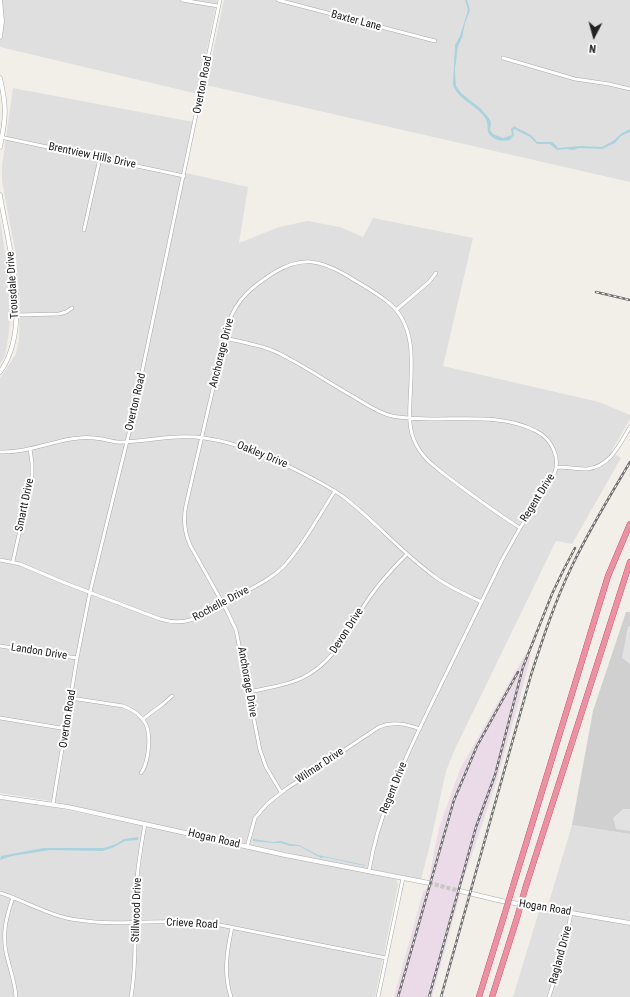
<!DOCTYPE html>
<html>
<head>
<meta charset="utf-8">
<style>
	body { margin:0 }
	#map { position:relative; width:630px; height:997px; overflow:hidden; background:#f2efe9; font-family:"Roboto Condensed",sans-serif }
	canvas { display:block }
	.north { position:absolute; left:574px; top:16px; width:40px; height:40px; -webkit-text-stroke:3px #fff; paint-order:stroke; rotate:186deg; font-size:11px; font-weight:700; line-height:16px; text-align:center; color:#222 }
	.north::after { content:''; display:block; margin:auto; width:14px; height:18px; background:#222; clip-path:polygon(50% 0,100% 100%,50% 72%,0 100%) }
</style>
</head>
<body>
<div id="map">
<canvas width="630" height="997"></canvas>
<div class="north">N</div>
</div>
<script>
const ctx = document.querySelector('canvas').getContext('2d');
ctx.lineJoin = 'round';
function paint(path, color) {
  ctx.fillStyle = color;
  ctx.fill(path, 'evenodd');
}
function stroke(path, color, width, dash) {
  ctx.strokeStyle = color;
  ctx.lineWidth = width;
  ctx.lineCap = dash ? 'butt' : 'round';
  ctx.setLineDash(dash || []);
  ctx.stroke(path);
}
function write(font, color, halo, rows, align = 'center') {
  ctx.font = font + ' "Roboto Condensed",sans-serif';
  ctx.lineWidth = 4;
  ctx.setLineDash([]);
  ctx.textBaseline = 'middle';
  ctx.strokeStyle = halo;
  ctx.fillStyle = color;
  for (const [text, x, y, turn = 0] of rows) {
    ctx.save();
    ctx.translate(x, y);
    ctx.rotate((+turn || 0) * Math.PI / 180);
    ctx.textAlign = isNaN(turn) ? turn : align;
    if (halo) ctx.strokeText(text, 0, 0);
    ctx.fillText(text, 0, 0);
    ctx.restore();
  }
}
paint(new Path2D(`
	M0 0H217L198 94 0 47Z
	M224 0H630V182L206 85Z
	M13 88 193 122 182 172 248 187 239 243 279 227 308 221 340 227 363 237 373 218 473 238 443 366 599 402 630 415V419L611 452 621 458 572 544 556 541 455 749 446 771 429 849 421 879 306 857 50 801 0 793V378L16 354 19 340 20 300 15 250 2 181V166Z
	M0 219 11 294 9 332 5 356 0 364Z
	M0 799 52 807 396 879 398 885 375 997H0Z
	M572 825 630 834V997H513L539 911 546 912Z`), '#e0dfdf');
paint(new Path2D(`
	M526 653 531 655 517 709 495 786 461 887 459 898 432 997H394L423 892 428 886 429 880 434 852 439 828 460 769Z`), '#ebdbe8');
paint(new Path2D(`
	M626 612H630V834L572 825 593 711Z`), '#d0d0d0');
paint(new Path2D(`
	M630 626V664L622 658 628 627Z
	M623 809H630V831L616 829 613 818Z`), '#e2e2e2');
paint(new Path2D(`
	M465 0H467L470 10 465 23 462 38 458 46 455 69 456 86 461 93 480 108 489 118 491 122 490 130 493 134 503 138 512 135 511 129 514 126C523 132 531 132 537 142H553L558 148 581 146 602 147 613 141 622 133 630 129V132L621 136 615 143 602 149 579 148 573 150 567 149 557 150 550 144H537L530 137 514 129 513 131 514 135 510 140C503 142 494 140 490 135 485 129 491 124 483 115 474 104 458 99 453 85L455 45 460 36 468 10Z
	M138 837V840L125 841 112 848 102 851 50 850 12 856 0 860 1 856 43 848H104L116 844 124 839Z
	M253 839 273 842 281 841 290 844 299 845 318 855 365 865V866L324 857 321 858 299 846H290L281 843H273L253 841Z`), '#aad3df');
stroke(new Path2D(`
	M429 883 460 891`), '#c8c6c1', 4, [4, 2]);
const minor = new Path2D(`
	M182 0 218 6
	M278 0 435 41
	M503 58 575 79 609 84 630 89
	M0 137 184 176
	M84 230 100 158
	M396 310 429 282 436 273
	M16 315 59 314 66 312 72 308
	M225 338C246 343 267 346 286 357 309 369 331 384 354 397 366 404 378 413 392 416 438 425 494 409 536 431 552 439 561 458 554 475L520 528 502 560C477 611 452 662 427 713 403 763 378 815 369 871
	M0 452C24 453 48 443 71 439 81 437 92 437 102 439 108 440 116 443 122 442 149 441 177 434 204 438 238 443 267 455 298 471 314 479 330 487 345 498 376 522 402 553 434 576 448 587 465 594 482 602
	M556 467C566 467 577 469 587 469 610 467 620 444 630 427
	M0 560 20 564 65 583 160 619C170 622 180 623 190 620 204 617 216 608 228 601 247 590 270 581 285 565 305 543 319 515 335 491
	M13 561 32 476V463L30 449
	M0 646 77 658
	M249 692C266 688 285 686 302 678 336 662 349 627 369 598 380 582 393 568 407 554
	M71 698 123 706C147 715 151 729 148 752 147 760 146 766 141 773
	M0 718 67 729
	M143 719 163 704 172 696
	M281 792 266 767 260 750 236 630 227 611 190 545C184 531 183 519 186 505L228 324C237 298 253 286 275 272 302 256 320 260 346 275 360 284 376 292 389 303 418 327 411 368 410 402 409 420 409 435 420 451 427 462 438 469 448 477 472 495 495 512 520 528
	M53 804 77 658 90 592 130 429 220 0
	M247 847 255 818 267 804 286 789 379 727C393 721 406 724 420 729
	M0 893C26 901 51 917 78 920 122 927 166 918 210 923L386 958
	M13 897C7 915 2 932 6 952 9 967 15 981 16 997
	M131 997C136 967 135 936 135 906 136 878 140 851 145 824
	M231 997C223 973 227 951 232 927
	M378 997 403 878
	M549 997 565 946 571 913`);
const tertiary = new Path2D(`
	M0 37 2 21 0 0
	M0 78C7 108 6 117 0 147
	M0 195C8 245 33 327 0 372
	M0 797 68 807 285 855 429 883
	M460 891 502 901 630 923`);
const motorway = new Path2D(`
	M513 886 608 576 630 524
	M525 889 630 562
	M479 997 504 916
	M492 997 517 918`);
stroke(minor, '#a9a9a9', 4);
stroke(tertiary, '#a9a9a9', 5);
stroke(motorway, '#dc2a67', 6);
stroke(minor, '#fff', 3);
stroke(tertiary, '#fff', 4);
stroke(motorway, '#e892a2', 5.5);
const rail = new Path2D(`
	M596 292 630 300
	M398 997 454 800 477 746 518 672
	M429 997 476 827 495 775 523 667 552 594 563 571 575 548
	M441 997 531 675C543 638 555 601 572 566 589 530 610 496 630 462`);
stroke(rail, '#707070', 2.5);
stroke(rail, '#fff', 1, [3]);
const motorwayBridge = new Path2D(`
	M504 916 513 886
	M517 918 525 889`);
stroke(motorwayBridge, '#dc2a67', 6, []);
stroke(motorwayBridge, '#e892a2', 5.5);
write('11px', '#222', '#fff', [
	["Baxter Lane",356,21,15],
	["Overton Road",203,85,-79],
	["Brentview Hills Drive",92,156,12],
	["Trousdale Drive",13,285,-94],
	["Anchorage Drive",222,353,-76],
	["Overton Road",136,402,-77],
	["Oakley Drive",262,455,22],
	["Regent Drive",538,498,-58],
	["Smartt Drive",25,505,-78],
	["Rochelle Drive",221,604,-28],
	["Devon Drive",347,631,-57],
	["Landon Drive",39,652,9],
	["Anchorage Drive",247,682,80],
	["Overton Road",68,719,-81],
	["Wilmar Drive",320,766,-34],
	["Regent Drive",394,788,-68],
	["Hogan Road",214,839,13],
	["Hogan Road",545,908,9],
	["Stillwood Drive",137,910,-88],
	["Crieve Road",192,924,3],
	["Ragland Drive",561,955,-75]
]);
</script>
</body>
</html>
